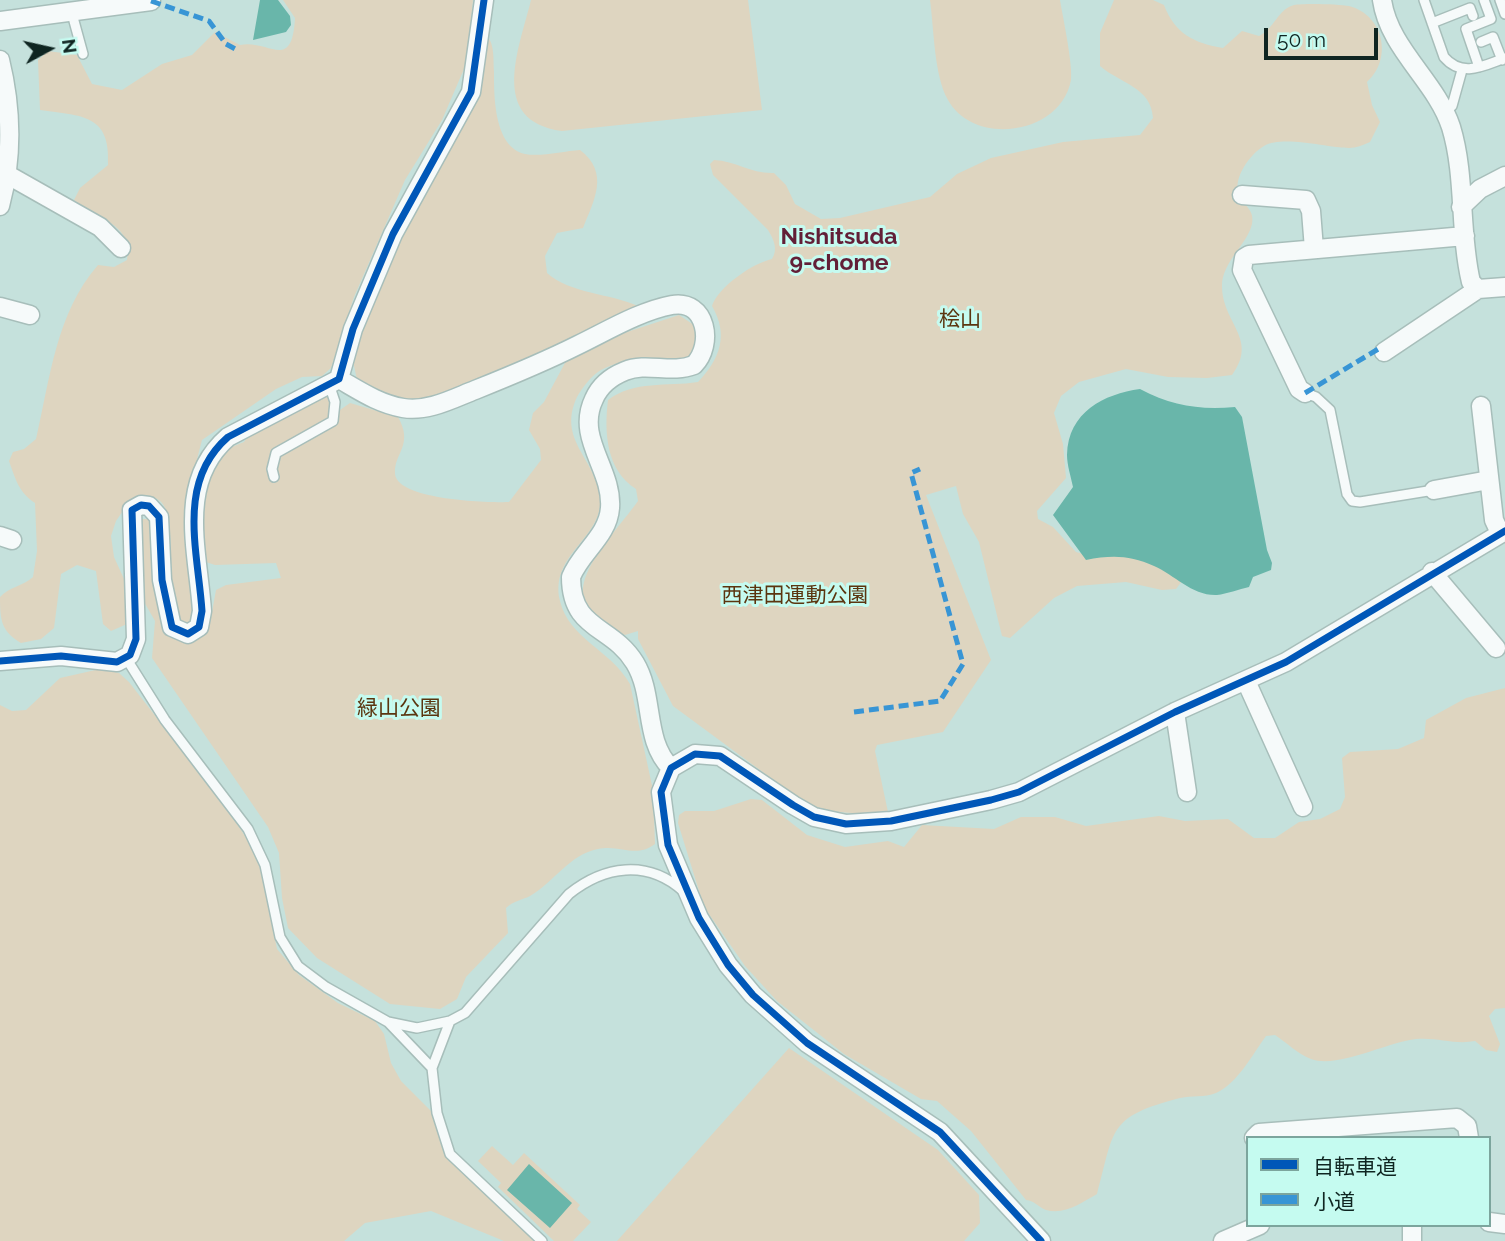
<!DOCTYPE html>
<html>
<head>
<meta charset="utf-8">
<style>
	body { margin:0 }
	#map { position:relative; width:1505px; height:1241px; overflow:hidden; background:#c5e1dc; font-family:Raleway,"Noto Sans JP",sans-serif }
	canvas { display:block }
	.legend { position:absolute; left:1246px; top:1136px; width:245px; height:91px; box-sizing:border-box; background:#c5fbf0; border:2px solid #7ca59d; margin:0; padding:9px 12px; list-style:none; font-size:21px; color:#0f2521 }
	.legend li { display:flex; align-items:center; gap:14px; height:35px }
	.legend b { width:35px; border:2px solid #7ca59d }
	.north { position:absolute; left:14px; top:14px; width:70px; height:70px; -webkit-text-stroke:5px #c5fbf0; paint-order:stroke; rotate:82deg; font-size:19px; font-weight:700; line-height:28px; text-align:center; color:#0f2521 }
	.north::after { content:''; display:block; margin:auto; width:24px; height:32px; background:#0f2521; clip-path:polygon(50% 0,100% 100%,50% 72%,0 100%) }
	.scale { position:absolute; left:1264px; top:28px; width:114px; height:32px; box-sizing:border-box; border:4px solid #0f2521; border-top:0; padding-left:9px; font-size:21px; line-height:24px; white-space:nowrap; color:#0f2521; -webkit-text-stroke:5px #c5fbf0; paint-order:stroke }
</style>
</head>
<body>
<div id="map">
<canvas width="1505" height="1241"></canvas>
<ul class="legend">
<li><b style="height:9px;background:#0057b8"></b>自転車道</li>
<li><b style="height:9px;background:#3895d5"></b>小道</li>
</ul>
<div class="north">N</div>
<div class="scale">50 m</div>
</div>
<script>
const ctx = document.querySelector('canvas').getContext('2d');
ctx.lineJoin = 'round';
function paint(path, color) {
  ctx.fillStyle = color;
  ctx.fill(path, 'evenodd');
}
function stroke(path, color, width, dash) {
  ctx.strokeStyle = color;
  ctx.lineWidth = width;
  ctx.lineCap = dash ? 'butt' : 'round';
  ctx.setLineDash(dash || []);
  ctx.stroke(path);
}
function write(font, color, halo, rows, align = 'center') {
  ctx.font = font + ' Raleway,"Noto Sans JP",sans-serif';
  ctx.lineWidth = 6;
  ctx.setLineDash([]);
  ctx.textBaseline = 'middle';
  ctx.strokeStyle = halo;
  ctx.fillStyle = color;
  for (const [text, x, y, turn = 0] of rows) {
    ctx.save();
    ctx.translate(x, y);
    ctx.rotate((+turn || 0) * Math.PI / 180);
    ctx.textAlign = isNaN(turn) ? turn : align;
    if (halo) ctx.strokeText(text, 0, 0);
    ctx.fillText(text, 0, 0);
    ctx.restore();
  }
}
paint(new Path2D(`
	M283 0H473L467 62 442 120 405 180 354 297 331 368 322 376 302 377 276 389 202 440 188 494 197 616 190 625 182 627C164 595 178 522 162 503 154 494 142 496 131 499L116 521 111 536 114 557 124 579 127 624 111 631 103 624 96 571 77 565 61 574 54 628 41 639 21 643C1 631 0 620 0 597 10 586 22 587 33 577L37 551 35 503C19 493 15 478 9 461L13 452 24 449 36 439C50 379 56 313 98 265L114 267 127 260C134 223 95 219 74 200L80 188 108 165C111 114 82 116 40 110L38 60 48 51 77 55 92 84 122 90 162 64 192 55 215 32 240 45C269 39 292 73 295 18Z
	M531 0H748L762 110 562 131C488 121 519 49 531 0Z
	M930 0H1060C1063 18 1073 64 1071 80 1061 135 974 147 948 100 934 76 934 29 930 0Z
	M1114 0H1153L1164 5C1175 34 1194 43 1223 48L1242 31 1259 36C1274 29 1278 9 1294 5 1303 3 1340 4 1349 6 1384 15 1393 59 1367 82L1372 105 1380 122 1370 142C1363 145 1356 148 1349 148 1328 148 1283 135 1264 146 1250 154 1232 179 1239 195 1244 206 1255 210 1252 224 1247 245 1222 262 1222 286 1222 323 1259 339 1232 375L1207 378 1168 377 1126 369 1079 382 1061 396 1054 413 1063 444 1066 478 1037 511 1038 519 1053 527 1076 552 1087 555 1123 552 1154 562 1182 581 1176 589 1162 590 1126 582 1077 586 1054 598 1010 638 1002 636 979 542 963 514 956 486 926 495 991 660 943 732 877 745 875 751 888 812C855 814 832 815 802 801L673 706 638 639V631L625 635C539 603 606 546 638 501L636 489C606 470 604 432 608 400 635 380 666 387 698 382 720 359 729 335 712 306 718 287 753 263 772 259 778 249 774 240 768 230L713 175 710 164 714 160C736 161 752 174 774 173L786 185 795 204 821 219 840 218 930 197 957 174 991 158 1063 142 1140 135 1153 118C1151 87 1121 84 1100 66V33Z
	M487 35C495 46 493 59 494 72 494 97 494 147 525 154 541 157 564 151 580 150 610 173 594 200 583 228L557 233 545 256 547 273C571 294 609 293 638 306L639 310C592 331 450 405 407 400 389 398 373 388 357 380L352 356 361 332Z
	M679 315 694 325 698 337C696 343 694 352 689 356 678 367 661 358 648 358 633 358 614 363 601 370 592 375 582 388 577 397 557 440 595 458 600 496 605 538 549 553 560 601 569 639 610 649 630 684L653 790 655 844C635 859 621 844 598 849 570 854 554 882 530 896 522 900 513 901 506 908L508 933 466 977 457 999 440 1009 390 1004 317 958 288 928 282 898 279 853 268 827 152 658 155 621 143 600 141 519H155L165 619 203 632 210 623 216 590 226 585 281 578 276 563 215 565 206 562 201 549 202 490 224 450 244 442 251 431 324 394 340 410 350 403 398 417C414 445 394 453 395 473 395 500 489 503 509 502L541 460 540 449 529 430 533 413 544 402 566 361 621 334Z
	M100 669 119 673 129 682 226 807 249 842 261 870 277 949 299 975 338 1003 375 1021 384 1034 391 1063 401 1081 431 1111 448 1160 540 1241H504L431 1211 365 1223 344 1241H0V705L12 711 26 710 60 678Z
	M1505 688V1008L1495 1009 1489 1016 1500 1044 1497 1052 1486 1050 1475 1041C1455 1045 1437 1037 1416 1039 1387 1042 1338 1069 1311 1059 1299 1055 1286 1042 1275 1035L1266 1036C1252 1055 1238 1083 1216 1093 1204 1098 1192 1095 1180 1098 1107 1117 1115 1129 1097 1194 1081 1203 1065 1215 1046 1210 1038 1207 1035 1201 1026 1200L971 1131 937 1101 921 1099 844 1054 777 1001 745 966 704 907 678 823 679 815 685 811H714L751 799 762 800 807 835 845 847 888 841 904 847 922 825 994 829 1021 817H1055L1086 826 1159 816 1185 821 1228 819 1254 838H1275L1299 822 1320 819 1340 809 1345 797 1342 758 1350 752 1398 749 1424 738 1426 720 1466 698Z
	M789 1048 938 1150 979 1195 980 1223 964 1241H617Z
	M492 1146 513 1165 524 1153 580 1205 577 1209 591 1222 573 1241H554L498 1187 501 1183 478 1161Z`), '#ded5c0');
paint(new Path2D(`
	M260 0H278L290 16 291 25 286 32 253 40Z
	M1140 389C1172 406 1199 410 1235 407L1242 417 1267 550 1272 563 1271 570 1253 577 1249 587C1239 589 1227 594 1217 595 1192 596 1175 575 1154 566 1130 555 1111 555 1086 560L1053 515 1073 487C1071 477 1067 465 1067 455 1068 412 1104 394 1140 389Z
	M529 1164 572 1203 550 1228 507 1190Z`), '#69b6aa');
const lane = new Path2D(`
	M1424 0 1444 57C1462 78 1483 66 1505 58
	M1500 0 1505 14
	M71 10 83 54
	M1432 23 1470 8 1473 16
	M1481 42 1493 37 1502 60
	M1479 67 1466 29 1491 19 1484 0
	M1444 112 1452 106 1462 70
	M1305 393 1316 397 1330 410 1347 494 1352 501 1360 502 1434 490
	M274 477 272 469 276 453 333 421 335 402 329 384
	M126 658 165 720 248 829 265 865 280 937 298 966 326 987 388 1022
	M450 1021 417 1028 388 1022 432 1068 437 1113 450 1154 542 1241
	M432 1068 450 1021 465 1013 569 894C604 866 647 859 683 891`);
const street = new Path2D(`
	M1382 0C1389 49 1436 81 1451 127 1466 176 1459 232 1471 282L1478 289 1505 287
	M0 21 151 1
	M0 60C12 109 13 157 0 206
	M8 175 100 227 121 248
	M1242 195 1306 200 1311 211 1314 249
	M1461 207 1480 189 1505 176
	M0 307 30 315
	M1384 352 1478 289
	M339 379C360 391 379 404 403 408 428 412 452 399 475 390 510 376 544 362 578 345 607 331 640 311 672 305 707 299 714 345 694 365 671 374 647 362 625 371 610 377 600 385 594 399 575 438 613 469 610 508 608 536 581 552 571 577 571 631 612 625 635 663 655 696 643 740 671 768
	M1305 393 1299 389 1242 270 1244 258 1249 255 1465 236
	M1481 406 1494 520 1500 533
	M1434 490 1489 480
	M0 536 12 540
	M1432 572 1496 648
	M0 661 61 656 117 662 130 655 136 639 132 510 141 505 149 506 159 517 162 580 172 627 188 634 199 627 202 611C198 551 176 482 228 437L339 379 353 329 393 234 471 92 484 0
	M1246 681 1303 807
	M1175 712 1187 792
	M1254 1138 1259 1133 1457 1118 1467 1126 1469 1138
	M1489 1222 1505 1224
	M1041 1241 940 1132 807 1043 753 995 728 965 699 918 668 845 661 792 671 768 695 754 720 756 793 805 814 817 846 824 891 821 991 800 1019 792 1175 712 1286 662 1505 531
	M1223 1241 1260 1225
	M1412 1241V1225`);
stroke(lane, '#a7beba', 12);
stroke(street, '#a7beba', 21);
stroke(lane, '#f6fafa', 9);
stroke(street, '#f6fafa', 18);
stroke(new Path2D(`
	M151 1 209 21 226 44 237 50
	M1305 393 1380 348
	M854 712 940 701 963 664 911 473 920 469`), '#3895d5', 5, [10, 5]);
stroke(new Path2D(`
	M0 661 61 656 117 662 130 655 136 639 132 510 141 505 149 506 159 517 162 580 172 627 188 634 199 627 202 611C198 551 176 482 228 437L339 379 353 329 393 234 471 92 484 0
	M1041 1241 940 1132 807 1043 753 995 728 965 699 918 668 845 661 792 671 768 695 754 720 756 793 805 814 817 846 824 891 821 991 800 1019 792 1175 712 1286 662 1505 531`), '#0057b8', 7);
write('21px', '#5b350f', '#c5fbf0', [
	["桧山",960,320],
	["西津田運動公園",795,596],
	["緑山公園",399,709]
]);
write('bold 23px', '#621f37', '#c5fbf0', [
	["Nishitsuda",839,237],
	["9-chome",839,263]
]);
</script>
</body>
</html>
